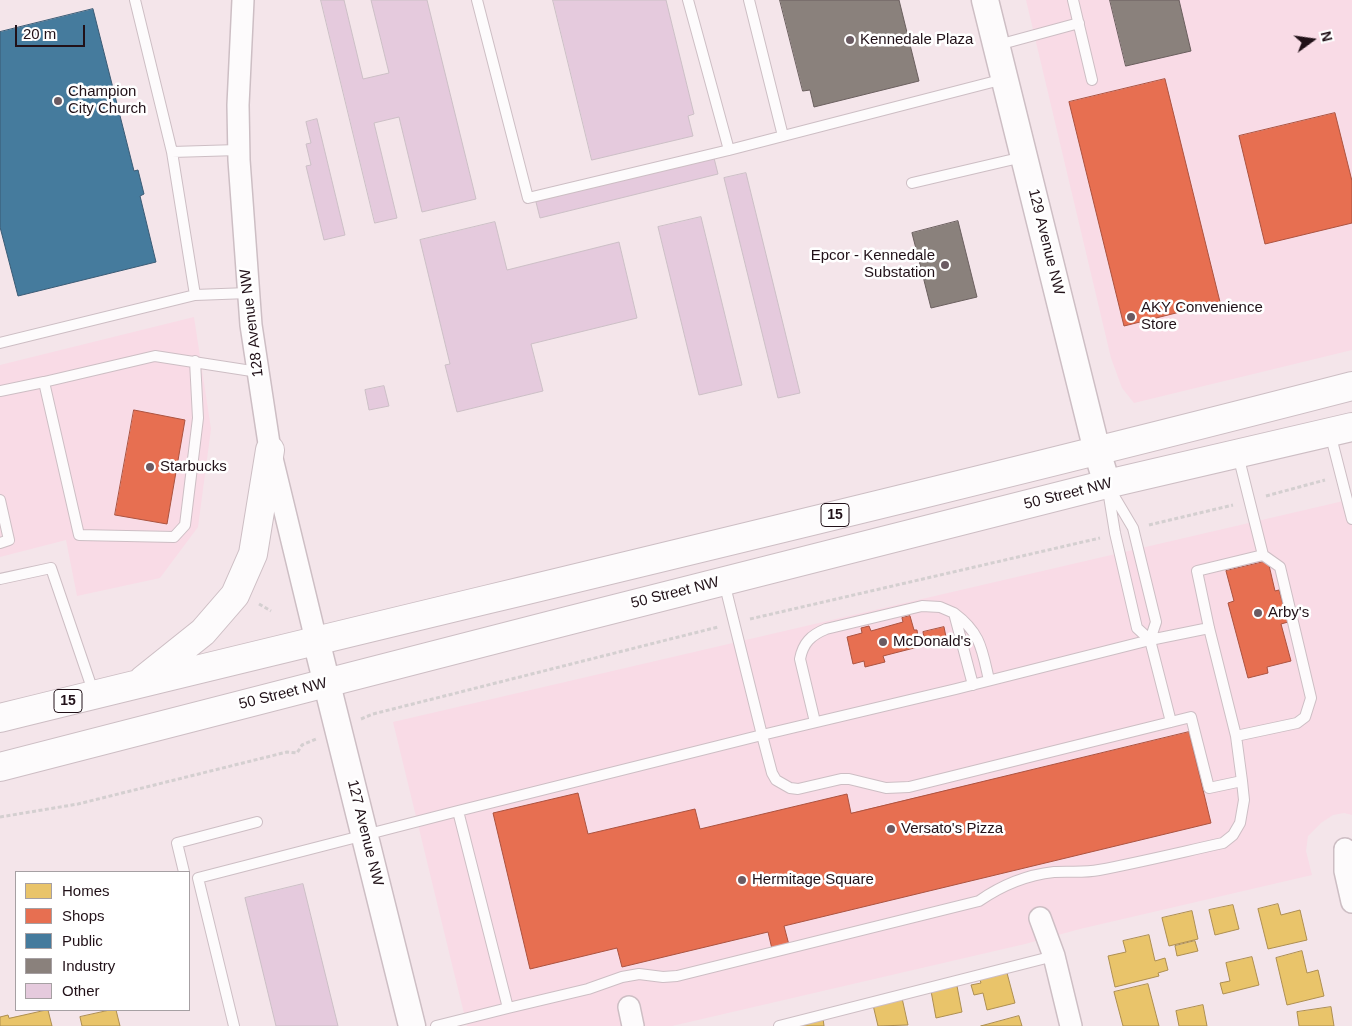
<!DOCTYPE html>
<html>
<head>
<meta charset="utf-8">
<style>
	body { margin:0 }
	#map { position:relative; width:1352px; height:1026px; overflow:hidden; background:#f4e5ea; font-family:Arial,sans-serif }
	canvas { display:block }
	.legend { position:absolute; left:15px; top:871px; width:175px; height:140px; box-sizing:border-box; background:#fff; border:1px solid #a6a0a3; margin:0; padding:6px 9px; list-style:none; font-size:15px; color:#211118 }
	.legend li { display:flex; align-items:center; gap:10px; height:25px }
	.legend b { width:25px; border:1px solid #a6a0a3 }
	.north { position:absolute; left:1287px; top:15px; width:50px; height:50px; -webkit-text-stroke:4px #fff; paint-order:stroke; rotate:76deg; font-size:14px; font-weight:700; line-height:20px; text-align:center; color:#211118 }
	.north::after { content:''; display:block; margin:auto; width:18px; height:22px; background:#211118; clip-path:polygon(50% 0,100% 100%,50% 72%,0 100%) }
	.scale { position:absolute; left:15px; top:25px; width:70px; height:22px; box-sizing:border-box; border:2px solid #211118; border-top:0; padding-left:6px; font-size:15px; line-height:18px; white-space:nowrap; color:#211118; -webkit-text-stroke:4px #fff; paint-order:stroke }
</style>
</head>
<body>
<div id="map">
<canvas width="1352" height="1026"></canvas>
<ul class="legend">
<li><b style="height:14px;background:#e9c46a"></b>Homes</li>
<li><b style="height:14px;background:#e76f51"></b>Shops</li>
<li><b style="height:14px;background:#457b9d"></b>Public</li>
<li><b style="height:14px;background:#8a817c"></b>Industry</li>
<li><b style="height:14px;background:#e5cadd"></b>Other</li>
</ul>
<div class="north">N</div>
<div class="scale">20 m</div>
</div>
<script>
const ctx = document.querySelector('canvas').getContext('2d');
ctx.lineJoin = 'round';
function paint(path, color) {
  ctx.fillStyle = color;
  ctx.fill(path, 'evenodd');
}
function stroke(path, color, width, dash) {
  ctx.strokeStyle = color;
  ctx.lineWidth = width;
  ctx.lineCap = dash ? 'butt' : 'round';
  ctx.setLineDash(dash || []);
  ctx.stroke(path);
}
function write(font, color, halo, rows, align = 'center') {
  ctx.font = font + ' Arial,sans-serif';
  ctx.lineWidth = 5;
  ctx.setLineDash([]);
  ctx.textBaseline = 'middle';
  ctx.strokeStyle = halo;
  ctx.fillStyle = color;
  for (const [text, x, y, turn = 0] of rows) {
    ctx.save();
    ctx.translate(x, y);
    ctx.rotate((+turn || 0) * Math.PI / 180);
    ctx.textAlign = isNaN(turn) ? turn : align;
    if (halo) ctx.strokeText(text, 0, 0);
    ctx.fillText(text, 0, 0);
    ctx.restore();
  }
}
paint(new Path2D(`
	M1026 0H1352V350L1134 403 1122 388 1111 358Z
	M194 317 211 429 198 527 160 578 77 596 66 540 0 557V365Z
	M1352 499V815L1344 813 1333 815 1321 823 1308 836 1306 851 1312 875 1080 929 1025 944 672 1026H467L393 722Z`), '#f9dbe6');
const homes = new Path2D(`
	M1278 904 1281 915 1300 910 1307 940 1268 949 1258 909Z
	M1233 905 1239 929 1215 935 1209 910Z
	M1192 911 1198 939 1169 946 1162 918Z
	M1149 935 1155 961 1165 958 1168 970 1158 973 1159 976 1115 987 1108 956 1126 952 1123 941Z
	M1195 941 1198 951 1177 956 1175 946Z
	M1302 951 1307 973 1318 970 1324 996 1287 1005 1276 958Z
	M1252 957 1259 985 1223 994 1220 983 1230 981 1226 963Z
	M1007 973 1015 1003 987 1010 983 993 974 995 971 985 981 983 980 980Z
	M1148 984 1159 1026H1123L1114 992Z
	M957 986 962 1012 936 1018 931 991Z
	M902 998 908 1025 878 1026 873 1005Z
	M1203 1005 1207 1026H1179L1176 1011Z
	M1331 1007 1334 1026H1299L1297 1012Z
	M48 1010 52 1026H0V1017L8 1015 9 1018Z
	M110 1010H116L120 1026H82L80 1017Z
	M1019 1016 1022 1026H981Z
	M823 1018 824 1026H795Z`);
paint(homes, '#e9c46a');
stroke(homes, '#ad8e51', 1);
const shops = new Path2D(`
	M1165 79 1220 302 1124 326 1069 102Z
	M1335 113 1352 181V223L1265 244 1239 136Z
	M134 410 185 420 167 524 115 515Z
	M1268 561 1275 591 1279 590 1288 622 1281 624 1291 661 1267 667 1268 673 1248 678 1228 603 1234 601 1226 571Z
	M910 616 914 630H917L918 637 916 638 918 647 883 656 885 662 865 667 864 661 853 664 847 637 862 633 861 628 869 626 871 631 903 622 902 618Z
	M944 627 946 637 925 642 923 632Z
	M1189 732 1211 823 784 926 789 945 772 949 768 932 622 967 617 948 530 969 493 813 578 793 588 834 695 809 700 829 847 794 851 813Z`);
paint(shops, '#e76f51');
stroke(shops, '#ac5340', 1);
const public = new Path2D(`
	M93 9 134 171 138 170 144 194 140 196 156 262 18 296 0 227V32Z`);
paint(public, '#457b9d');
stroke(public, '#3a5b75', 1);
const industry = new Path2D(`
	M780 0H899L919 81 814 107 810 90 803 91Z
	M1110 0H1179L1191 51 1126 66Z
	M958 221 977 297 931 308 912 233Z`);
paint(industry, '#8a817c');
stroke(industry, '#6a5f5e', 1);
const building = new Path2D(`
	M321 0H344L363 79 389 73 371 0H427L476 199 422 212 399 117 374 123 397 218 375 223Z
	M553 0H666L694 114 688 116 693 136 592 160Z
	M317 119 345 235 324 240 306 166 311 165 306 144 311 143 306 122Z
	M714 158 718 174 540 218 536 202Z
	M746 173 800 393 778 398 724 178Z
	M701 217 742 385 699 395 658 227Z
	M495 222 507 270 619 242 637 318 531 344 543 391 457 412 445 365 450 364 420 240Z
	M384 386 389 406 369 410 365 390Z
	M303 884 338 1026H276L245 898Z`);
paint(building, '#e5cadd');
stroke(building, '#ccbfc6', 1);
const service = new Path2D(`
	M477 0 528 198 729 150 688 0
	M749 0 783 136
	M1073 0 1092 80
	M998 45 1079 23
	M729 150 1004 79
	M172 152 238 150
	M912 183 1023 157
	M195 295 248 293
	M0 343 195 295 172 152 135 0
	M195 361 198 418 185 525 174 537 79 535 44 382 155 356 258 372
	M0 391 44 382
	M1330 433 1352 519
	M1107 484 1115 533 1137 628 1150 640 1171 722
	M1111 491 1133 528 1156 622 1150 640
	M0 500 9 540 0 543
	M0 579 51 568 94 694
	M724 582 762 735 956 689 1150 640 1209 628
	M954 613C981 633 982 650 989 680
	M815 722 800 659C803 643 811 635 826 629L922 606 940 607 954 613 973 685
	M1236 736 1297 723 1305 717 1311 698 1280 567 1263 555 1238 455
	M458 811 508 1008 588 989 622 977 639 974 663 977 677 976 979 901C1002 885 1026 875 1054 872 1069 871 1084 873 1099 870 1141 862 1182 852 1223 843L1233 835 1240 823 1244 800 1242 781 1236 736 1209 628 1197 571 1263 555
	M184 872 177 843 257 822
	M234 1026 198 878 458 811 762 735 772 773 776 780 790 788 798 789 841 779H849L886 788 909 787 1191 717 1209 788 1242 781
	M436 1026 508 1008
	M779 1026 1054 956`);
const minor = new Path2D(`
	M243 0 238 105 239 160 251 325 270 450 316 640
	M1345 849V871L1352 902
	M1040 918 1054 956 1071 1026
	M629 1007 633 1026`);
const tertiary = new Path2D(`
	M985 0 1097 451 1107 484
	M316 640 412 1026`);
const primary = new Path2D(`
	M143 680 203 632 235 595 253 554 270 450
	M0 718C450 607 903 502 1352 386
	M0 767 567 621 1107 484 1352 427`);
stroke(service, '#cdbec4', 12);
stroke(minor, '#cdbec4', 24);
stroke(tertiary, '#cdbec4', 29);
stroke(primary, '#cdbec4', 30);
stroke(new Path2D(`
	M1266 496 1325 480
	M1149 525 1233 505
	M259 604 271 611
	M750 619 1100 538
	M361 719 373 714 718 627
	M0 817 78 804 287 752 297 753 302 745 316 739`), '#d4cfd0', 3, [4, 2.5]);
stroke(service, '#fdfbfc', 10);
stroke(minor, '#fdfbfc', 21);
stroke(tertiary, '#fdfbfc', 26);
stroke(primary, '#fdfbfc', 28);
for (const [x, y, r, color] of [
	[850,40,5,"#6b5b62"],
	[58,101,5,"#6b5b62"],
	[945,265,5,"#6b5b62"],
	[1131,317,5,"#6b5b62"],
	[150,467,5,"#6b5b62"],
	[1258,613,5,"#6b5b62"],
	[883,642,5,"#6b5b62"],
	[891,829,5,"#6b5b62"],
	[742,880,5,"#6b5b62"]
]) {
  const dot = new Path2D();
  dot.arc(x, y, r, 0, 2 * Math.PI);
  ctx.fillStyle = color;
  ctx.fill(dot);
  stroke(dot, '#fff', 2);
}
for (const [x, y, w] of [
	[835,515,28],
	[68,701,28]
]) {
  const box = new Path2D();
  box.roundRect(x - w / 2, y - 11.5, w, 23, 4);
  ctx.fillStyle = '#fff';
  ctx.fill(box);
  stroke(box, '#211118', 1);
}
write('bold 14px', '#211118', null, [
	["15",835,515],
	["15",68,701]
]);
write('15px', '#211118', '#fff', [
	["Kennedale Plaza",860,40],
	["Champion",68,92],
	["City Church",68,109],
	["Epcor - Kennedale",935,256,"right"],
	["Substation",935,273,"right"],
	["AKY Convenience",1141,308],
	["Store",1141,325],
	["Starbucks",160,467],
	["Arby's",1268,613],
	["McDonald's",893,642],
	["Versato's Pizza",901,829],
	["Hermitage Square",752,880]
], 'left');
write('15px', '#211118', '#fff', [
	["129 Avenue NW",1046,242,76],
	["128 Avenue NW",252,323,-97],
	["50 Street NW",1068,494,-14],
	["50 Street NW",675,593,-14],
	["50 Street NW",283,694,-14],
	["127 Avenue NW",365,833,76]
]);
</script>
</body>
</html>
